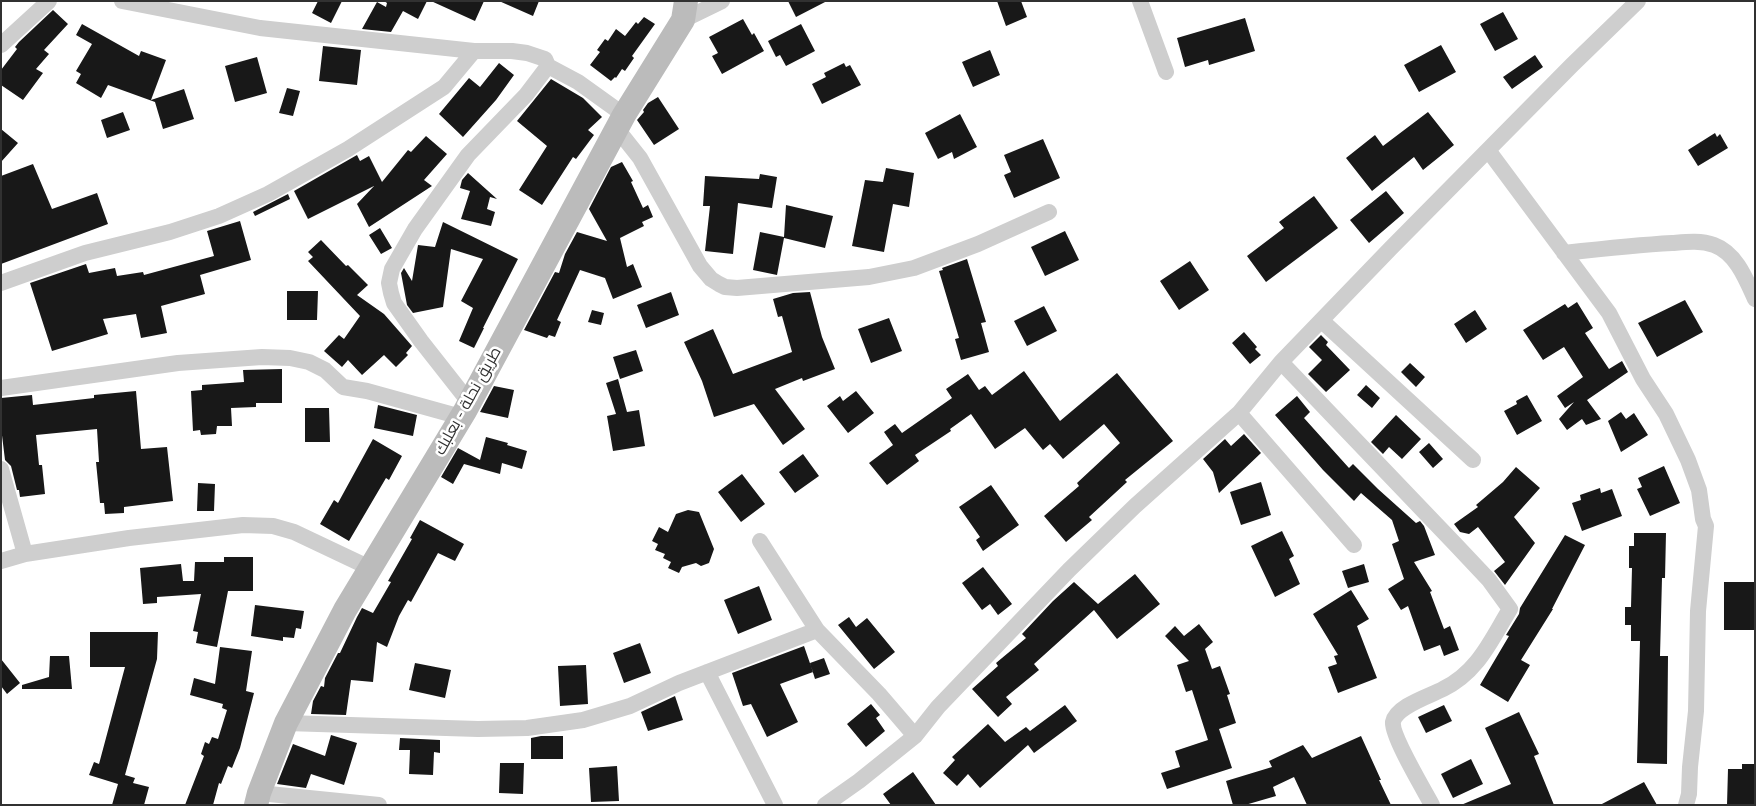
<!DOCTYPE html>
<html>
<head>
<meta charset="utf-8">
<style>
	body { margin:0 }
	#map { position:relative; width:1756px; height:806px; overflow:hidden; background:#fff; font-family:Montserrat,sans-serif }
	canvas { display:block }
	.frame { position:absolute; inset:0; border:2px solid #313131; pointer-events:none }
</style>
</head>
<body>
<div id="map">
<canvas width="1756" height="806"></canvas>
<div class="frame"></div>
</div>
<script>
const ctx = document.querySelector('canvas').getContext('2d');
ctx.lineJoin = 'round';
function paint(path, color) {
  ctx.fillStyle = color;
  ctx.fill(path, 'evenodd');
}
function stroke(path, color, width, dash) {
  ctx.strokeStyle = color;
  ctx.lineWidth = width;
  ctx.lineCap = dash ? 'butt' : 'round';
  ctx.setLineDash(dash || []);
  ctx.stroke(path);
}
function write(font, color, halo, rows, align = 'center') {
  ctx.font = font + ' Montserrat,Cairo,sans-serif';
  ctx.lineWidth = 5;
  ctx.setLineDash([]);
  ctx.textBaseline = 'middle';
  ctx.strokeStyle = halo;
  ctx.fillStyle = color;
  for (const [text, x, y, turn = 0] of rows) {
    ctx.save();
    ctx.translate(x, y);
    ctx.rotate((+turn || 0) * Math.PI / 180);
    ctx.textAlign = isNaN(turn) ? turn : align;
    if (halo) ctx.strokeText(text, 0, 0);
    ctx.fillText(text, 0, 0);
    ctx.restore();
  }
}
paint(new Path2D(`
	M318 1H342L331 23 312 13Z
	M384 1H427L418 19 403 11 391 32 362 29 377 2 386 7 387 3Z
	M431 1H484L475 21Z
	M499 1H539L533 16Z
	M788 1H827L796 17Z
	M997 1H1021L1027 17 1006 26Z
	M53 10 68 24 44 50 49 54 36 69 43 73 23 100 1 85V70L17 49 15 47 19 42Z
	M1503 12 1518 39 1495 51 1480 24Z
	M644 17 655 24 632 56 634 58 625 71 622 69 616 78 615 77 611 81 590 65 600 52 597 50 605 39 608 41 616 29 625 36 636 22 638 24Z
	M1245 18 1255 51 1209 65 1208 60 1185 67 1177 38Z
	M743 19 752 35 754 33 764 51 722 74 712 56 718 53 709 37Z
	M82 24 139 56 141 51 166 60 151 100 184 89 194 119 163 129 155 102 108 85 101 98 76 83 81 74 76 71 92 44 76 35Z
	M801 24 815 51 786 66 780 55 776 57 768 41Z
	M1441 45 1456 72 1419 92 1404 65Z
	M323 46 361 50 357 85 319 81Z
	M990 50 1000 75 973 87 962 62Z
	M1535 55 1543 67 1512 89 1503 77Z
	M257 57 267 93 235 102 225 66Z
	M499 63 514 75 496 100 463 137 439 114 469 78 480 87Z
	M844 63 846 67 850 65 861 85 822 104 812 84 826 77 824 73Z
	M551 79 583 98 602 117 588 130 594 135 576 159 573 157 542 205 519 190 547 146 517 121Z
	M287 88 300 91 293 116 279 113Z
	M658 97 679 129 654 145 637 120 644 112 643 110 648 103Z
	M123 112 130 130 107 138 101 120Z
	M1428 112 1454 145 1423 170 1414 157 1372 191 1346 158 1375 135 1383 146Z
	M960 114 977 147 954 159 952 152 938 159 925 133Z
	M1 129 18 143 1 162Z
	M1715 133 1717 137 1720 134 1728 148 1698 166 1688 150Z
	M426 136 447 154 424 180 432 186 369 227 357 204 374 186 308 219 294 191 357 155 360 161 369 156 382 182 408 150 411 152Z
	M1043 139 1060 178 1014 198 1004 175 1011 172 1004 155Z
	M622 162 633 181 631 182 643 208 648 205 653 217 642 222 644 226 620 238 627 267 633 264 642 287 613 299 605 278 580 270 557 320 561 322 555 337 549 335 547 338 524 330 555 272 559 273 565 254 577 232 607 241 589 209 611 167Z
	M33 164 52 209 97 193 108 224 1 264V176Z
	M886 168 914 173 909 207 893 204 884 252 852 246 865 180 883 182Z
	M468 173 497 199 490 197 487 209 495 212 491 226 461 219 470 191 460 188 462 180Z
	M760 174 777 177 772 208 738 203 733 254 705 251 710 206H703L705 176 759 179Z
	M1386 191 1404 213 1369 243 1350 220Z
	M288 194 290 199 255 216 253 212Z
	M1314 196 1338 228 1266 282 1247 256 1284 228 1279 222Z
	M786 205 833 216 825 248 784 238 777 275 753 270 760 232 784 237Z
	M240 221 251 260 200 275 205 294 161 306 167 333 141 338 136 314 103 319 108 334 52 351 30 283 86 264 89 273 115 268 117 276 143 272 144 275 214 256 207 231Z
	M443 222 518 259 483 328H484L474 348 459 341 473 308 461 301 483 259 451 249 443 307 413 313 407 305 401 273 404 268 412 281 418 245 435 247Z
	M380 228 392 248 381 254 369 235Z
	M1065 231 1079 260 1045 276 1031 247Z
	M321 240 346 266 348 265 368 285 357 295 384 314 412 346 406 353 408 355 396 367 384 355 362 375 348 360 342 367 324 351 339 335 344 339 360 316 308 261 313 257 308 252Z
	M967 259 986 322 981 323 989 352 961 360 955 339 959 338 939 271 943 270 942 268Z
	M1190 261 1209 290 1179 310 1160 281Z
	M287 291H318L317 320H287Z
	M671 292 679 315 646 328 637 305Z
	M810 292 822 337 835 369 803 381 802 378 775 389 805 429 783 445 754 404 714 417 702 381 684 342 713 329 733 374 792 352 782 316 778 317 773 299 793 293Z
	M1685 300 1703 332 1657 357 1638 323Z
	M1577 302 1593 328 1585 333 1609 369 1622 361 1628 372 1587 400 1601 419 1586 425 1582 419 1567 430 1559 419 1574 402 1565 408 1557 396 1583 377 1564 347 1543 360 1523 330 1565 304 1568 308Z
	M1044 306 1057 331 1027 346 1014 321Z
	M592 310 604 313 601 325 588 322Z
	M1475 310 1487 329 1466 343 1454 324Z
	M889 318 902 351 871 363 858 329Z
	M1244 332 1257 347 1255 349 1261 355 1250 364 1232 343Z
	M1321 335 1328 342 1326 345 1350 370 1326 392 1308 374 1322 360 1309 347Z
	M636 350 643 371 620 379 613 357Z
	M1410 363 1425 377 1416 387 1401 372Z
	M282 369V403H256V407L231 408 232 426H217L216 434 201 435 200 430 193 431 191 391 202 390V385L244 382 243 370Z
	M1024 371 1060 421 1117 373 1173 441 1125 480 1127 482 1089 517 1092 520 1066 542 1044 516 1079 486 1077 483 1120 443 1104 424 1063 459 1050 444 1043 450 1025 428 995 449 971 414 950 429 951 431 915 455 919 461 887 485 869 463 893 445 884 432 895 424 902 433 952 398 946 389 968 374 979 390 985 386 992 395Z
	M618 379 627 412 639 410 645 446 613 451 607 416 616 414 606 383Z
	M1366 385 1380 398 1372 408 1357 395Z
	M494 386 514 390 508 418 480 412Z
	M136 391 141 449 167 447 173 501 124 507V513L105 514 104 503H100L96 462H99L97 429 36 435 39 465H42L45 494 20 497 19 490H17L11 466 5 460 1 427V398L32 395 33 405 94 398V395Z
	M856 391 874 413 848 433 827 406 840 396 843 401Z
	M1527 395 1542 421 1517 435 1504 411 1517 404 1516 401Z
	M1297 396 1310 412 1304 418 1349 468 1353 464 1378 489 1416 523 1420 521 1424 526 1435 555 1414 562 1432 591 1430 592 1444 629 1450 626 1459 650 1444 656 1440 645 1424 651 1408 606 1401 610 1388 589 1404 579 1392 544 1399 541 1392 520 1361 493 1354 501 1323 470 1275 415Z
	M378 405 417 415 413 436 374 428Z
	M305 408H329L330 442H305Z
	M1621 412 1626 419 1634 413 1648 435 1621 452 1608 421Z
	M1396 415 1421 439 1402 459 1389 447 1383 454 1371 442Z
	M1244 434 1261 453 1219 493 1213 472 1203 459 1225 439 1231 446Z
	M486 437 508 443 507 445 527 451 522 469 502 463 500 474 464 464 453 484 441 477 458 448 480 460Z
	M373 439 402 456 389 480 386 478 349 541 320 524 334 500 338 503Z
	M1429 443 1443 459 1433 468 1419 452Z
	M803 454 819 476 795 493 779 472Z
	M1664 466 1680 503 1650 516 1637 489 1642 487 1638 478Z
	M1516 467 1540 488 1514 517 1535 543 1505 585 1494 571 1505 562 1478 527 1469 534 1460 532 1454 524 1478 507 1476 505 1503 482Z
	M742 474 765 504 741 522 718 492Z
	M1261 482 1271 515 1241 525 1230 492Z
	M198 483 215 484 214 511H197Z
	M991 485 1019 525 983 551 976 540 980 537 959 507Z
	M1600 488 1601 493 1612 489 1622 516 1582 531 1572 503 1581 500 1580 495Z
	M688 510 699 512 714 549 709 563 701 566 696 563 682 567 679 573 668 568 671 562 663 558 665 554 655 550 658 544 652 541 659 527 668 532 676 514Z
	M420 520 464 544 455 561 438 553 411 602 408 600 399 616 387 647 377 642 373 682 351 680 346 715 311 714 313 701 321 686 324 687 325 678 338 653H340L357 617 362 608 373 613 391 582 388 581 412 539 410 538Z
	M1282 531 1294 556 1289 559 1300 584 1275 597 1251 546Z
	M1634 533H1666L1665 578H1662L1660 656H1668L1667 764 1637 763 1640 641H1631V625H1625V607H1631L1632 568H1629V546H1634Z
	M1565 535 1585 545 1552 609H1553L1521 660 1530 665 1508 702 1480 685 1509 636 1506 635 1519 614 1520 608Z
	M224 557H253V591H228L217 647 196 643 198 632 193 631 201 594 157 597V603L143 604 140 568 181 564 183 581H194L195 562H224Z
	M1364 564 1369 582 1348 588 1342 571Z
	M983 567 1012 604 998 615 990 604 982 610 962 583Z
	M1135 574 1160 604 1117 639 1094 610 1034 664 1039 670 1006 697 1012 704 998 717 972 689 998 666 996 663 1026 638 1022 634 1053 601 1074 582 1098 604Z
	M1724 582H1755V630H1724Z
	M759 586 772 620 738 634 724 600Z
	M1351 590 1369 619 1357 626 1377 678 1338 693 1328 667 1337 664 1334 656 1338 655 1313 614Z
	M255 605 304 611 301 629 296 628 294 638 283 637V641L251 636Z
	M849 617 856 627 867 618 895 652 874 669 838 625Z
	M1199 624 1213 642 1205 649 1212 669 1220 666 1230 694 1227 695 1236 723 1219 729 1232 768 1167 789 1161 773 1180 767 1175 751 1208 740 1192 690 1186 692 1177 665 1189 661 1165 636 1175 626 1184 636Z
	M90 632H158L157 659 125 775 135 778 133 783 149 787 144 805H112L118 784 89 775 94 762 99 764 125 667H90Z
	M640 643 651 673 624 683 613 653Z
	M804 646 813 672 780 684 798 722 767 737 751 704 743 706 732 673Z
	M220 647 252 651 246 691 254 693 240 748 232 768 228 766 221 784 219 783 213 805H185L204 756 201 754 205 742 209 744 212 737 218 739 227 710 222 708 223 704 190 695 194 678 215 684Z
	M50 656H69L72 689H22V685L49 677Z
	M824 658 830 674 815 679 810 663Z
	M1 659 20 683 7 694 1 686Z
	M415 663 451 670 445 698 409 690Z
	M586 665 588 704 560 706 558 666Z
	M675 696 683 720 648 731 641 712Z
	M871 704 880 715 876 718 885 731 866 747 847 724Z
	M1065 705 1077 721 1034 753 1028 745 980 788 968 774 957 786 943 773 955 760 952 757 988 724 1005 742 1026 727 1030 731Z
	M1444 705 1452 721 1426 733 1418 717Z
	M1519 712 1539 754 1534 756 1554 805H1461L1511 784 1485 728Z
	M331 735 357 743 344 785 311 774 306 788 277 784 293 744 325 756Z
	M541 736H563V759H531V738Z
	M1361 736 1381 780H1379L1391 805H1307L1294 777 1273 787 1276 796 1245 805H1233L1226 781 1272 767 1269 761 1303 745 1312 758Z
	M400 738 440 740V753L434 752 433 775 409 774 410 750H399Z
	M1471 759 1483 784 1453 798 1441 774Z
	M500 763H524L523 794 499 793Z
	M1742 764H1755V805H1727L1728 769H1742Z
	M617 766 619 801 591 802 589 768Z
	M913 772 936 805H891L883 794Z
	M1644 782 1657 805H1600Z`), '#181818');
stroke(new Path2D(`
	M122 1 260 28 474 51H512L527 53 545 59 548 66 578 82 624 115
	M1140 1 1166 72
	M683 20 722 1
	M1 45 49 1
	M617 129 640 158 700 266 711 279 719 284 725 287 737 288 869 277 914 268 978 244 1049 212
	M1488 150 1609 313 1643 379 1666 414 1688 460 1699 490 1703 519 1706 526 1698 611 1696 711 1690 767 1689 794 1686 805
	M1564 253C1600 249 1636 245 1672 243 1685 242 1700 240 1714 245 1736 253 1746 279 1755 299
	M1 283 85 253 170 232 219 216 268 194 348 149 444 87 474 51
	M1322 321 1473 460
	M1281 362 1456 545 1489 580 1510 609C1491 640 1478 672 1443 689 1430 696 1396 706 1393 722 1391 735 1424 790 1432 805
	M1 388 178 363 262 357 290 358 309 362 325 370 343 387 367 391 461 417
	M469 402 421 341 394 303 391 293 389 283 392 269 415 229 468 155 526 95 548 66
	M1239 413 1354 545
	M1 469 25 554
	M760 541 817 630 879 694 915 736
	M1 561 25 554 129 538 243 525 273 526 294 532 370 568
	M707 672 775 805
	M286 723 478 729 527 728 583 720 630 706 679 683 817 630
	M259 793 379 805
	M825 805 859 781 915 736 938 707 1069 570 1135 506 1239 413 1281 362 1390 249 1572 65 1638 1`), '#cecece', 16);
stroke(new Path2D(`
	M256 805 259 793 286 723 345 610 465 411 624 115 683 20 686 1`), '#bbb', 24);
write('16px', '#313131', '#fff', [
	["طريق نحلة - بعلبك",468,401,-61]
]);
</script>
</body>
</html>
